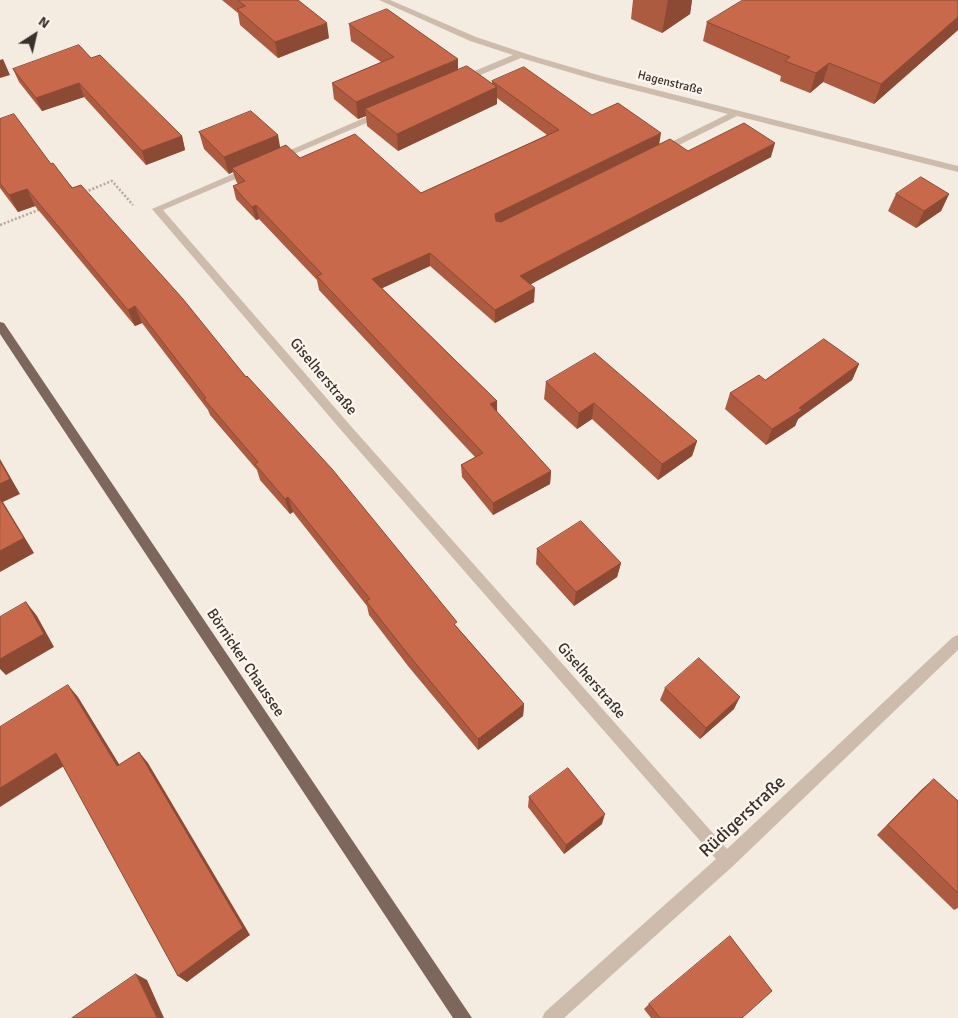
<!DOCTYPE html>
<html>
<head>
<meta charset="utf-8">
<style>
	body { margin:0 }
	#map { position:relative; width:958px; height:1018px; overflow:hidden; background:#f4ebe1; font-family:Signika,sans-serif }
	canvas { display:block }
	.north { position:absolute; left:10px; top:10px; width:50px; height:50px; -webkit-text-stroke:4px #fbf5ee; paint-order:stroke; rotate:35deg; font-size:14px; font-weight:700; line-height:20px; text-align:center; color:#3b302b }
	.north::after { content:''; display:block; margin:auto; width:18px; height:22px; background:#3b302b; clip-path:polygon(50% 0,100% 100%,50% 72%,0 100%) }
</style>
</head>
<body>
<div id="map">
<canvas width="958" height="1018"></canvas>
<div class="north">N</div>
</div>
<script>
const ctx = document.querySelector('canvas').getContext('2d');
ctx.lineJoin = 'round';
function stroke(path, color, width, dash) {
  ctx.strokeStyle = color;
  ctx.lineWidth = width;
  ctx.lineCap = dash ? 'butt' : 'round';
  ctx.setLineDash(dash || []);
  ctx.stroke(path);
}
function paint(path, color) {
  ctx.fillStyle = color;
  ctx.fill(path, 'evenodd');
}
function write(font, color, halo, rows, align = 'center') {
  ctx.font = font + ' Signika,sans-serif';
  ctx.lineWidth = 5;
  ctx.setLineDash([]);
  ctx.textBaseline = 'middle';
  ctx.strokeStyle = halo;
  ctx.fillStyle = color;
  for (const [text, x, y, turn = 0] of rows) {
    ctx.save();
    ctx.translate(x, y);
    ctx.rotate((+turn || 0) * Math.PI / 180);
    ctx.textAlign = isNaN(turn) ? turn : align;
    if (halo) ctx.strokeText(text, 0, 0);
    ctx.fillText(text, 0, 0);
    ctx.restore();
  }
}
stroke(new Path2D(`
	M85 192 112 181 133 205
	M0 225 41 209`), '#b9a596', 2.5, [2, 2]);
paint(new Path2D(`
	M379 0H390L476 37 533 56 605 77 958 166V172L737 116 665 152H659V148L728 114 599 81 521 58 466 81H460V77L513 55 470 41Z
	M380 111 383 112V116L280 160H274L272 158Z
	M249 167 254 170 252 172 163 210 349 424 727 849 953 637 958 635V650L733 866 564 1018H542L545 1012 716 859 341 430 152 209Z`), '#cdbbac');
paint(new Path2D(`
	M0 322 4 323 472 1018H453L0 334Z`), '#7d675c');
paint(new Path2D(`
	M222 0H298L329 38 278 58 240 25 238 13Z
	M633 0H692L690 14 662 33 631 19Z
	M958 0V30L874 104 823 82 810 93 780 81 781 76 703 41 707 22Z
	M349 24 492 84V81L592 115 659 145 688 151 771 157 530 284 534 302 495 323 430 266 382 288 497 401V412L551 471 550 484 493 515 462 477 461 465 475 457 319 290 317 280 259 219 256 220 236 199 233 186 238 184 236 181 233 172 229 174 204 149 199 132 280 148 300 158 421 193 547 135 497 98V104L398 151 367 126 366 116 358 119 334 99 332 83 381 62 351 41Z
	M91 58 182 136 185 150 146 165 84 97 42 111 19 82 13 69Z
	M0 119 51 164 246 377 457 627 524 704 523 716 478 750 408 666 369 615 367 606 293 512 290 514 260 480 257 470 210 415 208 410 142 323 135 326 35 206 18 212 0 188Z
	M896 194H949L941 211 916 228 888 211Z
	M859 364 852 380 798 419 795 426 766 445 725 409 730 393 765 380Z
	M546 382 697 441 692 456 658 480 592 419 577 429 544 399Z
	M537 549 621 563 617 577 574 606 536 564Z
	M665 688 734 709 700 739 660 700Z
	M934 779 958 801V908L954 910 877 835 922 789Z
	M529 797 602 824 564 854 528 807Z
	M649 1004 742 1018H651L644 1009Z`), '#ac5a40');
paint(new Path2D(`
	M668 0H692L690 14 662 33Z
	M958 17V30L874 104 881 84Z
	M327 23 329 38 278 58 275 42Z
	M3 59 10 75 0 78V60Z
	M458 59V76L365 109 366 116 358 119 356 102Z
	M829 63 823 82 810 93 816 73Z
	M79 83 84 97 42 111 36 98Z
	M497 87V104L398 151 397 134Z
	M661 133 659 146 495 227V214Z
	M278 135 281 152 232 168 233 172 229 174 224 157Z
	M182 136 185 150 146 165 142 151Z
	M775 143 771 157 520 290V276Z
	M27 189 35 206 18 212 9 195Z
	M949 194 941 211 916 228 924 211Z
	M256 205 259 219 256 220 252 207Z
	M430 253V266L374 292 372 279Z
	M535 288 534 302 495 323V310Z
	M135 306 142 323 135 326 128 310Z
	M859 364 852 380 798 419 795 426 766 445 772 429 799 408Z
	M497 401V413L490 404Z
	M594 403 592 419 577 429 579 413Z
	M697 441 692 456 658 480 662 464Z
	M0 459 20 494 3 502 34 553 0 572Z
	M551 471 550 484 493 515V503Z
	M288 497 293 512 290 514 285 499Z
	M621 563 617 577 574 606 576 592Z
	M26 602 37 616 54 647 6 675 0 669V659Z
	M68 685 78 697 127 777 117 766Z
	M740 697 734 709 700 739 706 728Z
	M524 704 523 716 478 750V739Z
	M139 752 148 763 250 935 187 982 178 976Z
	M56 753 67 764 0 807V788Z
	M605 814 602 824 564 854 566 845Z
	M136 974 147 980 164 1018H157Z`), '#8c4a34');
const building = new Path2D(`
	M238 0H298L327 23 275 42 237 9 245 6Z
	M743 0H958V17L881 84 829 63 816 73 785 61 790 57 707 22Z
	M387 9 458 59 356 102 332 83 394 57 349 24Z
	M79 45 91 58 100 55 182 136 142 151 79 83 36 98 13 69Z
	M467 66 497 87 397 134 365 109Z
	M524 67 592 115 618 103 661 133 495 214 496 221 501 222 670 139 688 151 744 123 775 143 520 276 535 288 495 310 430 253 372 279 497 401 490 404 551 471 493 503 461 465 483 453 317 276 322 274 256 205 252 207 233 186 245 181 232 168 286 145 300 158 355 134 421 193 559 130 492 81Z
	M251 111 278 135 224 157 199 132Z
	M14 114 51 164 53 163 72 188 81 185 183 299 246 377 247 376 332 469 457 622 454 624 524 704 478 739 407 653 366 601 370 599 288 497 285 499 255 464 258 462 204 399 206 398 135 306 128 310 27 189 9 195 0 183V119Z
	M921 177 949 194 924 211 896 194Z
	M824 339 859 364 799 408 802 410 772 429 730 393 759 375 765 380Z
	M595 353 697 441 662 464 594 403 579 413 546 382Z
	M0 461 10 479 0 484Z
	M0 499 24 538 0 551Z
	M581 521 621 563 576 592 537 549Z
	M26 602 44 634 0 659V617Z
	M699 658 740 697 706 728 665 688Z
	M68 685 117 766 139 752 243 928 178 976 56 753 0 788V727Z
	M568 768 605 814 566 845 529 797Z
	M934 779 958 801V893L888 825Z
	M730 936 772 991 742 1018H660L649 1004Z
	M136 974 157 1018H72Z`);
paint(building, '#c8694b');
stroke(building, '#8c4a34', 1);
write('12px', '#3b302b', '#fbf5ee', [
	["Hagenstraße",670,83,14]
]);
write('15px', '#3b302b', '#fbf5ee', [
	["Giselherstraße",323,377,50],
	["Börnicker Chaussee",245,663,56],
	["Giselherstraße",591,681,49]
]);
write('18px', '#3b302b', '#fbf5ee', [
	["Rüdigerstraße",743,817,-43]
]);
</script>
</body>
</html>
